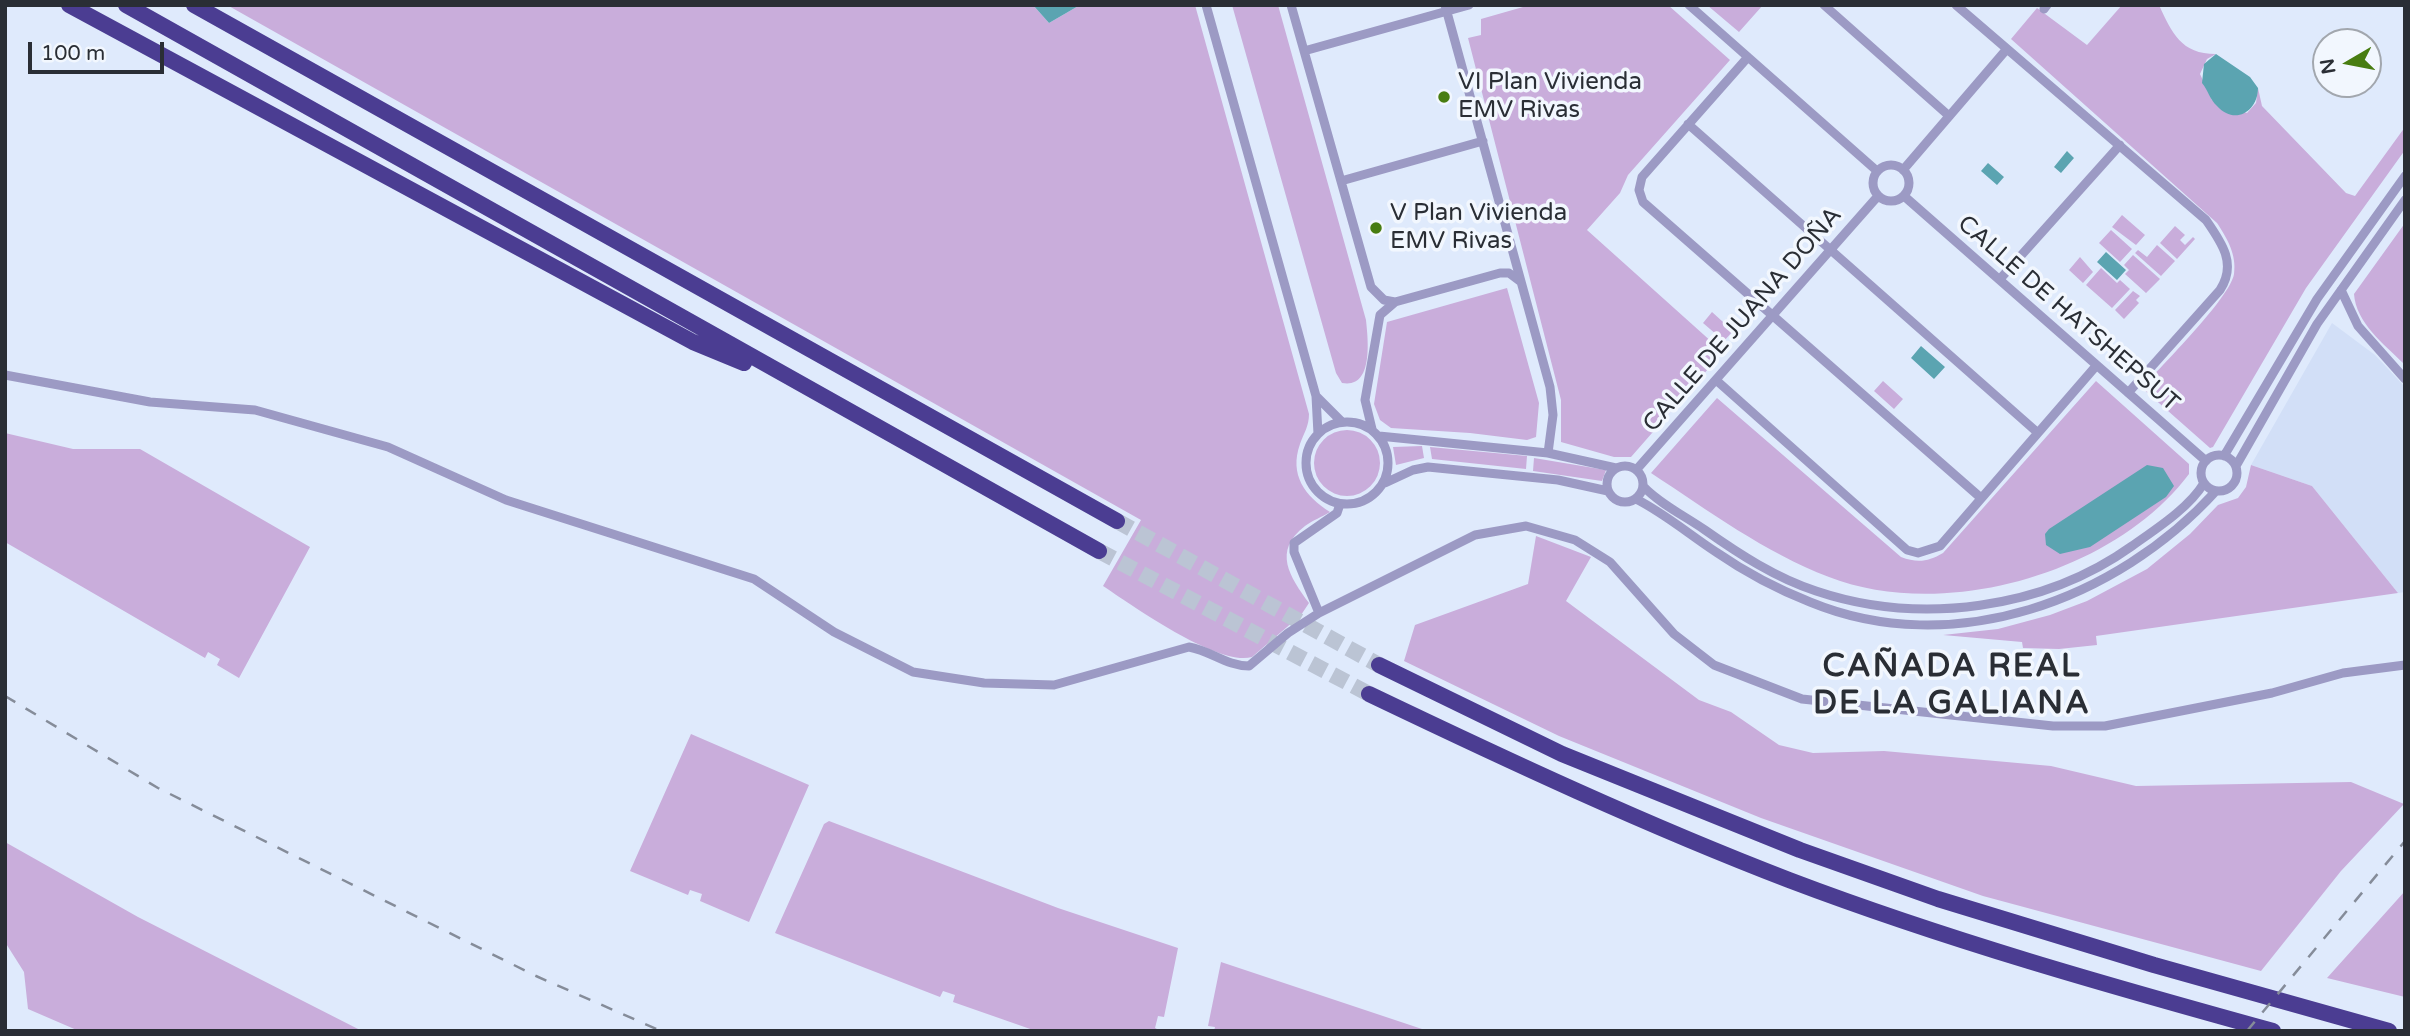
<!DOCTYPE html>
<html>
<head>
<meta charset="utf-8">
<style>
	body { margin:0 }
	#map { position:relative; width:2410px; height:1036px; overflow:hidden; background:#dfeafc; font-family:"Varela Round",sans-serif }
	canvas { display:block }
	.frame { position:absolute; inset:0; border:7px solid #2a2e35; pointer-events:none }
	.north { position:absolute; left:2312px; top:28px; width:70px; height:70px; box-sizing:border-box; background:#f2f7fe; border:2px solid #a2a7ae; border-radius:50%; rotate:260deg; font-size:19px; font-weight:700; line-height:28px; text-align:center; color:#2a2e35 }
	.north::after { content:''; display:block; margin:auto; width:24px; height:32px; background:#487d11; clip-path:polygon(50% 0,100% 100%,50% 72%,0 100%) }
	.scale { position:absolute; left:28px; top:42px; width:136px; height:32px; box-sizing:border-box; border:4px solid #2a2e35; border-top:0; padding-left:9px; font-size:21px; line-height:24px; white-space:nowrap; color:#2a2e35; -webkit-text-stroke:5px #f2f7fe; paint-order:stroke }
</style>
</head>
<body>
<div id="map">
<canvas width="2410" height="1036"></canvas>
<div class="frame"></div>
<div class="north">N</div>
<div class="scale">100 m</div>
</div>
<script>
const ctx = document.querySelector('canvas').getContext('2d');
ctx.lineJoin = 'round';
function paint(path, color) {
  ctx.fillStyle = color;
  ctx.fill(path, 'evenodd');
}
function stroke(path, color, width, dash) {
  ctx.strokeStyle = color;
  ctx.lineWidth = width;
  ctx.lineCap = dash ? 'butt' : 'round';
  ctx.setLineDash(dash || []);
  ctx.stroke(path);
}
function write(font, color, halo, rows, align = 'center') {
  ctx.font = font + ' "Varela Round",sans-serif';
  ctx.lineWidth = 7;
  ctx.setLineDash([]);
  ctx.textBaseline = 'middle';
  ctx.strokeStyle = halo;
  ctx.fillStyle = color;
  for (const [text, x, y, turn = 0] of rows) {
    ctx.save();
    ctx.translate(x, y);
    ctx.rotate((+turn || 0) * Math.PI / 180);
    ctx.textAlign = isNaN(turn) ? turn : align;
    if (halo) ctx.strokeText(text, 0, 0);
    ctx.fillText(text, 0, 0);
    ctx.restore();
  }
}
paint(new Path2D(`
	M2332 323 2375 355 2405 387V592L2398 593 2312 486 2251 465Z`), '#d2dff7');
paint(new Path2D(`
	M227 5H1033L1049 23 1080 5H1195L1309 414C1309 426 1304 433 1300 444 1289 475 1305 496 1330 512 1322 517 1313 520 1305 526 1272 551 1290 577 1309 603L1301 615 1252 657C1219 667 1133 606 1103 586L1141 520Z
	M1232 5H1278L1366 320C1368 339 1374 389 1342 383L1336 373Z
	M1530 5H1668L1730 60 1628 175 1620 193 1587 230 1723 352 1631 457H1614L1561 442V400L1468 38 1481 35V19Z
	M1707 5H1763L1739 32Z
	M2122 5H2159C2172 33 2181 54 2216 54L2207 59 2200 74 2212 100 2247 113 2256 103 2258 88 2262 106 2346 193 2355 196 2405 127V150L2306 288 2213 447 2210 448 2142 388C2161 366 2230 298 2234 274 2237 255 2227 238 2217 223L2011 39 2037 8 2087 45Z
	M2122 215 2145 235 2136 245 2112 227Z
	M2405 223V361L2403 363C2384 344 2356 323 2354 294Z
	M2175 226 2185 235 2180 240 2185 245 2193 237 2195 239 2177 259 2160 243Z
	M2111 230 2132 249 2120 262 2099 243Z
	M2157 245 2175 261 2161 276 2135 253 2138 250 2147 257Z
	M2133 255 2160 279 2146 293 2125 274 2129 270 2124 265Z
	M2080 257 2093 272 2083 283 2069 270Z
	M2101 268 2117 283 2120 280 2130 289 2112 308 2086 285Z
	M1507 288 1539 403 1536 437 1527 440 1470 433 1391 428 1380 420 1374 404 1387 322Z
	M2133 291 2140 296 2136 300 2139 303 2124 319 2115 310Z
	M1712 312 1733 331 1724 341 1703 323Z
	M1883 381 1903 399 1894 409 1874 391Z
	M2096 381 2189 464V474C2115 573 1944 622 1829 577 1764 552 1709 511 1651 473L1717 398 1901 557C1917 563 1928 562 1943 553Z
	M1314 463a33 33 0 1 1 66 0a33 33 0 1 1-66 0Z
	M5 433 73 449H140L310 547 239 678 217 665 220 659 208 652 205 658 5 542Z
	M1422 446 1424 458 1396 465 1393 447Z
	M1430 447 1527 456 1526 469 1432 459Z
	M1534 458 1606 470 1602 481 1533 471Z
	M2251 465 2312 486 2398 593 2096 636 2097 645 2059 649 2023 648 2022 642 1943 635 1998 629 2050 615 2087 601 2147 569 2190 534 2218 505 2238 498 2246 487Z
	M1536 536 1591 557 1566 601 1699 700 1731 712 1779 745 1813 753 1884 751 2051 766 2136 786 2351 782 2404 804 2341 871 2261 971 1983 896 1761 818 1559 736 1404 661 1415 625 1528 584Z
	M691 734 809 785 749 922 700 901 702 894 690 890 688 895 630 871Z
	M829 821 1058 908 1178 948 1164 1017 1158 1016 1155 1028 1161 1031H1036L953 1002 955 995 943 991 940 997 775 933 824 824Z
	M5 842 138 917 362 1031H79L28 1009 24 972 5 942Z
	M2405 891V997L2327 978Z
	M1221 962 1428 1031H1214L1215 1027 1208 1026Z`), '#c9addb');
paint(new Path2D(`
	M1033 5H1080L1049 23Z
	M2216 54 2250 77 2258 88C2258 111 2235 126 2217 106 2210 100 2208 90 2202 83L2204 64Z
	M2067 151 2074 158 2061 173 2054 167Z
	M1988 163 2004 177 1997 185 1981 171Z
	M2106 252 2126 270 2117 280 2097 262Z
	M1921 346 1945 367 1934 379 1911 358Z
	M2147 465 2163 468 2174 486 2166 497 2090 547 2060 554 2046 545 2045 534 2049 529Z`), '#5ba4b1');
stroke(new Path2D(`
	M1117 521 1379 665
	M1099 551 1369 694`), '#bbc4d4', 16, [16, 8]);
stroke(new Path2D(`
	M1206 5 1316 396 1318 434
	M1291 5 1371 287 1384 300 1395 302
	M1445 5 1550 387 1553 415 1548 453
	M1689 5 1877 171
	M1824 5 1948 115
	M1956 5 2206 220C2222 243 2237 264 2220 290L2128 393
	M2044 9 2047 5
	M1304 51 1469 5
	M1748 57 1642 177 1639 190 1643 202 1981 498
	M1688 124 2038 433
	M1873 183a18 18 0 1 1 36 0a18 18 0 1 1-36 0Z
	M1903 170 2006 50
	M1341 181 1483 141
	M1904 196 2206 461
	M2000 279 2120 145
	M2341 290 2358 326 2405 379
	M5 375 150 402 255 410 388 447 506 500 754 579 834 632 913 672 984 683 1054 685 1189 647C1211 651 1227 666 1249 666L1288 633 1319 613 1475 535 1526 526 1575 540 1610 562 1674 634 1714 665 1802 699 2053 726H2105L2272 693 2343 673 2405 665
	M1716 380 1907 550 1918 553 1940 546 2096 366
	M1316 396 1342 422
	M1306 463a41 41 0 1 1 82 0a41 41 0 1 1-82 0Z
	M1372 429 1365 400 1380 315 1395 302 1500 273H1509L1521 282
	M1379 436 1548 453 1616 468
	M2201 473a18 18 0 1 1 36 0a18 18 0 1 1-36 0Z
	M2224 456 2317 299 2405 176
	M1607 484a18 18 0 1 1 36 0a18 18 0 1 1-36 0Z
	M2236 466 2317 324 2405 200
	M1637 469 1878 196
	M1385 483 1413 470 1428 467 1558 480 1608 491
	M1644 487C1660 504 1685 516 1705 530 1739 554 1776 578 1816 591 1920 626 2044 609 2132 546 2156 529 2189 508 2204 483
	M1636 499C1664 513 1690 535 1716 552 1745 572 1777 589 1810 602 1953 661 2117 600 2216 491
	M1319 613 1294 552V543L1337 513 1340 504`), '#9c9ac4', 9);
stroke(new Path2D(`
	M69 5 693 342 744 363
	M126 5 1099 551
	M194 5 1117 521
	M1379 665 1562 754 1800 850 1938 899 2154 965 2389 1031
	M1369 694C1507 760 1646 825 1789 880 1947 940 2110 986 2273 1031`), '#4b3d92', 16);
stroke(new Path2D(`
	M5 696 158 788 536 976 661 1031
	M2247 1031 2405 841`), '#858c99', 2.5, [12, 12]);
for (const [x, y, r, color] of [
	[1444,97,7,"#487d11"],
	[1376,228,7,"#487d11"]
]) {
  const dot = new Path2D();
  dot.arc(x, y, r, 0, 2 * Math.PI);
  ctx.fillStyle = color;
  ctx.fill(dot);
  stroke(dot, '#f2f7fe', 2.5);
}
write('24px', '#2a2e35', '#f2f7fe', [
	["VI Plan Vivienda",1458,83],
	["EMV Rivas",1458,111],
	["V Plan Vivienda",1390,214],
	["EMV Rivas",1390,242]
], 'left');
write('24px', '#2a2e35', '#f2f7fe', [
	["CALLE DE HATSHEPSUT",2068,314,41],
	["CALLE DE JUANA DOÑA",1743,320,-49]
]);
ctx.letterSpacing = '2px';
write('bold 32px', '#2a2e35', '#f2f7fe', [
	["CAÑADA REAL",1952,668],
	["DE LA GALIANA",1952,705]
]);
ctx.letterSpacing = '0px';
</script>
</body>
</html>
